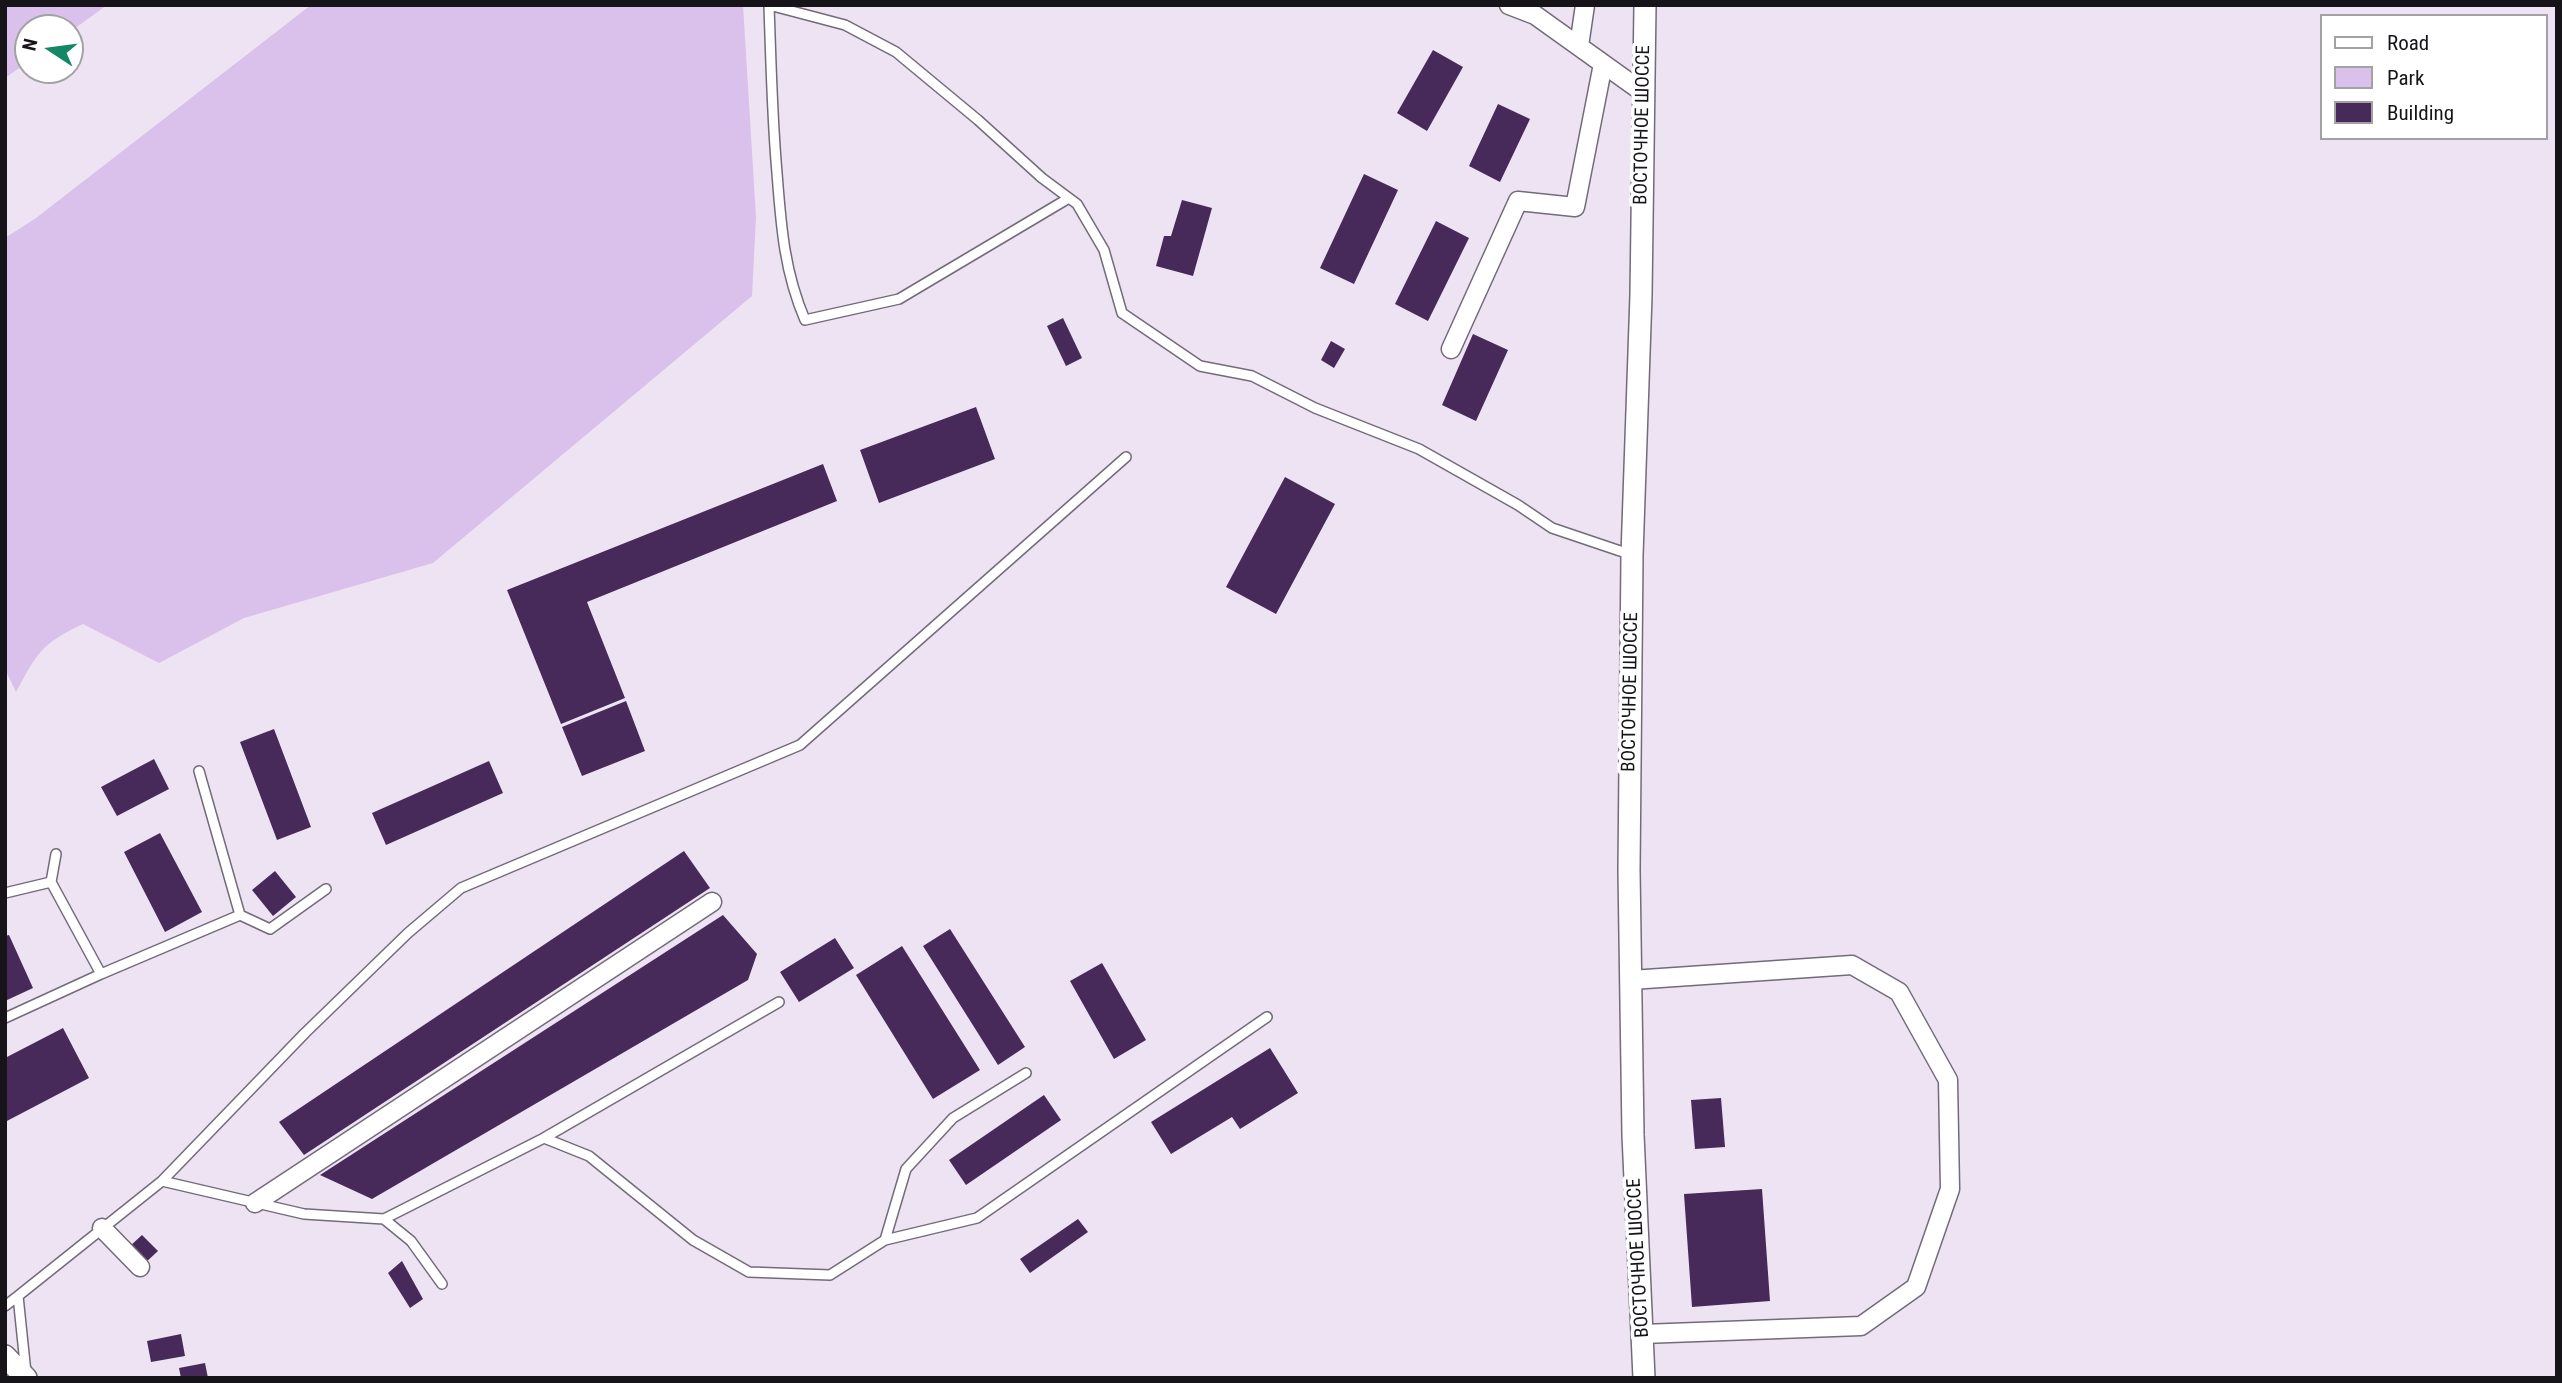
<!DOCTYPE html>
<html>
<head>
<meta charset="utf-8">
<style>
	body { margin:0 }
	#map { position:relative; width:2562px; height:1383px; overflow:hidden; background:#ede3f3; font-family:"Roboto Condensed",sans-serif }
	canvas { display:block }
	.frame { position:absolute; inset:0; border:7px solid #171419; pointer-events:none }
	.legend { position:absolute; left:2320px; top:14px; width:228px; height:126px; box-sizing:border-box; background:#fff; border:2px solid #a2a1a3; margin:0; padding:9px 12px; list-style:none; font-size:21px; color:#171419 }
	.legend li { display:flex; align-items:center; gap:14px; height:35px }
	.legend b { width:35px; border:2px solid #a2a1a3 }
	.north { position:absolute; left:14px; top:14px; width:70px; height:70px; box-sizing:border-box; background:#fff; border:2px solid #a2a1a3; border-radius:50%; rotate:283deg; font-size:19px; font-weight:700; line-height:28px; text-align:center; color:#171419 }
	.north::after { content:''; display:block; margin:auto; width:24px; height:32px; background:#148767; clip-path:polygon(50% 0,100% 100%,50% 72%,0 100%) }
</style>
</head>
<body>
<div id="map">
<canvas width="2562" height="1383"></canvas>
<div class="frame"></div>
<ul class="legend">
<li><b style="height:9px;background:#fff"></b>Road</li>
<li><b style="height:19px;background:#dac1eb"></b>Park</li>
<li><b style="height:19px;background:#472a59"></b>Building</li>
</ul>
<div class="north">N</div>
</div>
<script>
const ctx = document.querySelector('canvas').getContext('2d');
ctx.lineJoin = 'round';
function paint(path, color) {
  ctx.fillStyle = color;
  ctx.fill(path, 'evenodd');
}
function stroke(path, color, width, dash) {
  ctx.strokeStyle = color;
  ctx.lineWidth = width;
  ctx.lineCap = dash ? 'butt' : 'round';
  ctx.setLineDash(dash || []);
  ctx.stroke(path);
}
function write(font, color, halo, rows, align = 'center') {
  ctx.font = font + ' "Roboto Condensed",sans-serif';
  ctx.lineWidth = 7;
  ctx.setLineDash([]);
  ctx.textBaseline = 'middle';
  ctx.strokeStyle = halo;
  ctx.fillStyle = color;
  for (const [text, x, y, turn = 0] of rows) {
    ctx.save();
    ctx.translate(x, y);
    ctx.rotate((+turn || 0) * Math.PI / 180);
    ctx.textAlign = isNaN(turn) ? turn : align;
    if (halo) ctx.strokeText(text, 0, 0);
    ctx.fillText(text, 0, 0);
    ctx.restore();
  }
}
paint(new Path2D(`
	M5 5H107L70 32V28H28V62L5 78Z
	M311 5H743L756 217 752 296 433 563 244 618 159 663 83 624C41 644 38 652 16 692L5 669V238L36 218Z`), '#dac1eb');
paint(new Path2D(`
	M1433 50 1463 67 1427 131 1397 113Z
	M1498 104 1530 119 1500 182 1469 166Z
	M1364 174 1398 190 1354 284 1320 268Z
	M1182 200 1212 208 1193 276 1156 266 1164 236H1171Z
	M1436 221 1469 238 1428 321 1395 304Z
	M1063 318 1082 358 1066 366 1047 326Z
	M1473 334 1508 350 1476 421 1442 405Z
	M1331 341 1345 349 1334 368 1321 360Z
	M976 407 995 459 879 503 860 450Z
	M823 464 837 501 587 602 625 698 561 724 507 590Z
	M1285 477 1335 504 1276 614 1226 587Z
	M626 701 645 751 582 776 562 727Z
	M274 729 311 827 277 840 240 742Z
	M154 759 169 789 117 816 101 787Z
	M489 761 503 793 386 845 372 813Z
	M160 833 202 912 165 932 124 852Z
	M684 851 710 888 304 1155 279 1122Z
	M275 871 296 897 273 916 252 890Z
	M723 915 757 954 748 980 372 1199 320 1175Z
	M950 929 1025 1047 998 1065 923 946Z
	M9 935 33 988 5 1001V936Z
	M835 938 854 968 799 1002 780 972Z
	M902 946 980 1070 933 1099 856 975Z
	M1102 963 1146 1040 1114 1059 1070 981Z
	M63 1028 89 1078 5 1122V1058Z
	M1270 1048 1298 1093 1240 1129 1232 1117 1171 1154 1151 1122Z
	M1044 1095 1061 1120 966 1185 949 1160Z
	M1721 1098 1725 1147 1695 1149 1691 1100Z
	M1762 1189 1770 1301 1692 1307 1684 1194Z
	M1078 1219 1088 1232 1030 1273 1020 1259Z
	M142 1235 158 1251 144 1264 129 1247Z
	M402 1261 423 1299 410 1308 388 1273Z
	M181 1334 185 1356 151 1362 147 1341Z
	M205 1363 208 1378H181L179 1368Z`), '#472a59');
const service = new Path2D(`
	M769 5 845 25 896 52 978 120 1042 178 1077 204 1104 250 1122 313 1200 366 1252 376 1315 408 1419 449 1518 505 1552 528 1632 555
	M769 6C771 61 772 117 777 173 781 225 784 271 805 320L899 299 1069 198
	M51 882 56 854
	M5 893 51 882 101 974 5 1018
	M240 915 270 929 326 889
	M101 974 240 915 199 771
	M544 1138 589 1156 693 1240 749 1272 830 1275 885 1240 906 1169 953 1118 1026 1073
	M162 1181 304 1214 384 1219 544 1138 779 1002
	M384 1219 411 1241 442 1284
	M885 1240 977 1218 1267 1017
	M5 1306 18 1296
	M26 1373 18 1296 162 1181 305 1033 408 933 461 888 800 745 1126 457`);
const minor = new Path2D(`
	M1509 5 1535 15 1644 93
	M1579 46 1585 5
	M1451 349 1518 201 1575 207 1603 64
	M1631 980 1852 965 1899 992 1948 1080 1950 1189 1916 1287 1861 1326 1642 1334
	M255 1203 712 902
	M102 1228 140 1267`);
const tertiary = new Path2D(`
	M5 1356 26 1378
	M1644 1378 1633 1135 1629 870 1632 555 1641 295 1645 5`);
stroke(service, '#736b79', 12);
stroke(minor, '#736b79', 21);
stroke(tertiary, '#736b79', 24);
stroke(service, '#fff', 9);
stroke(minor, '#fff', 18);
stroke(tertiary, '#fff', 21);
write('19px', '#171419', '#fff', [
	["ВОСТОЧНОЕ ШОССЕ",1643,125,-89],
	["ВОСТОЧНОЕ ШОССЕ",1631,692,-89],
	["ВОСТОЧНОЕ ШОССЕ",1639,1258,-93]
]);
</script>
</body>
</html>
